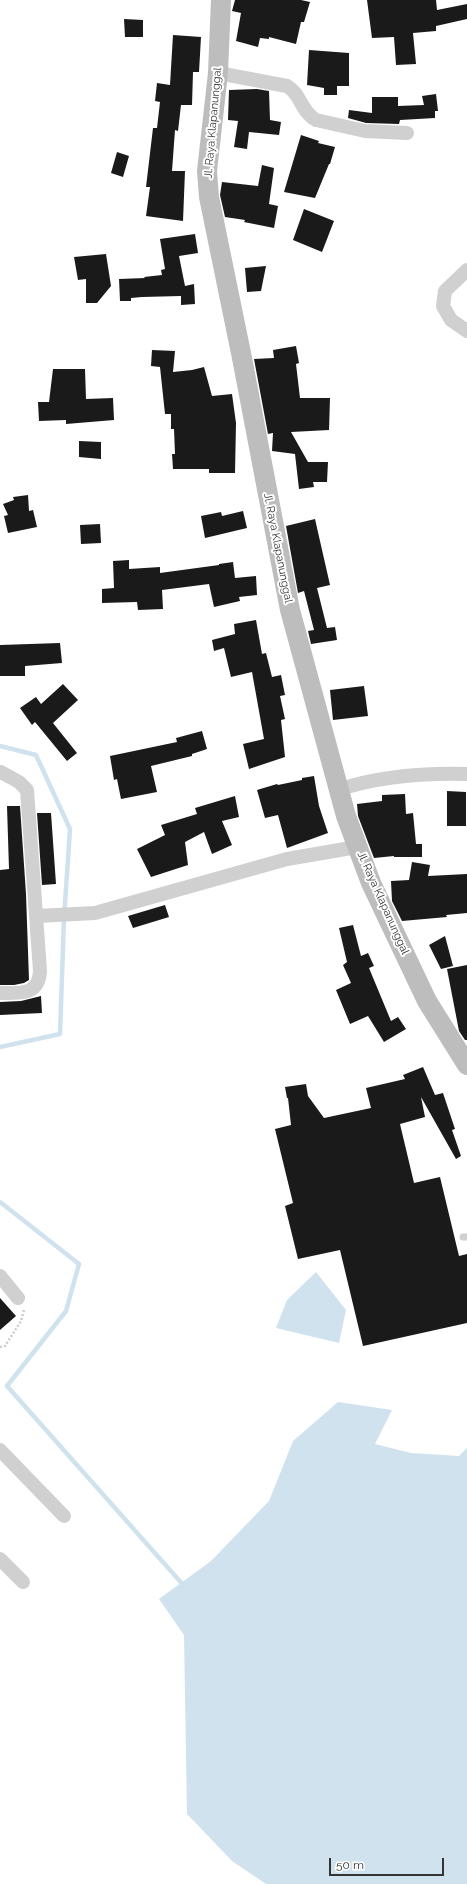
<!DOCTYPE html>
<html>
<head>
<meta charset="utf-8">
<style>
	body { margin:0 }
	#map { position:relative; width:467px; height:1884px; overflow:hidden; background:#fff; font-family:Raleway,sans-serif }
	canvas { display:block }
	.scale { position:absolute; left:329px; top:1858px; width:115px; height:18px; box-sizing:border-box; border:2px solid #333; border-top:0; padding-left:5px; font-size:12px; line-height:14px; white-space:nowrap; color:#333; -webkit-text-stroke:3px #fff; paint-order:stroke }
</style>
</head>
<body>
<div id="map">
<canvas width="467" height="1884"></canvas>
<div class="scale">50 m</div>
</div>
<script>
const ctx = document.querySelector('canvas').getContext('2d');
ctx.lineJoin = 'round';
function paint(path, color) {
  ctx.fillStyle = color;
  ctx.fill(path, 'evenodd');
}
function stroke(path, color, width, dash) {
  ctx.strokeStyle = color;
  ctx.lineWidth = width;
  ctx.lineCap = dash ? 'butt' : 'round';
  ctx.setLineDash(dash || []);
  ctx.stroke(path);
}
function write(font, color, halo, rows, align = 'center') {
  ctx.font = font + ' Raleway,sans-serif';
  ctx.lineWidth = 4;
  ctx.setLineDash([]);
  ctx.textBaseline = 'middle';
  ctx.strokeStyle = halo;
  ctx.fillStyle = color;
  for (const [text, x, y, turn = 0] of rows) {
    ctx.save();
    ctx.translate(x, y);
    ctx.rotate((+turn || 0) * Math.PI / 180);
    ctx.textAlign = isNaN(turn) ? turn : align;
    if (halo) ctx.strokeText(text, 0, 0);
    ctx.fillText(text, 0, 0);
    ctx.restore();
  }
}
paint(new Path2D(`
	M316 1272 346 1310 339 1343 276 1328 287 1300Z
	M338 1402 392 1410 375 1444 411 1453 459 1456 467 1448V1884H266L232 1861 187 1814 184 1635 159 1599 211 1561 269 1501 293 1441Z`), '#cfe2ee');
stroke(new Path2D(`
	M0 746 36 755 70 829 64 918 60 1034 0 1047
	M0 1202 79 1264 66 1311 7 1386 185 1587`), '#cfe2ee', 4.5);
paint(new Path2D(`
	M235 0H301L310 2 304 22H301L296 44 269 37V39L260 38 258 47 236 41 241 13 232 11Z
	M367 0H436L437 10 467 4V19L436 26V31L413 33 416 64 396 65 394 37 372 38Z
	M124 19 143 20V37H125Z
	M173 35 201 37 199 72H193L192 105H181L178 131 175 130 172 171H185L183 221 146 216 150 187H146L153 128H157L160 102 155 101 157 83 170 85Z
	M309 50 349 53V86H337V95H324V88L307 85Z
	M257 89 269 91 270 120 281 122 279 135 249 132 247 149 234 147 238 121 228 120 229 90Z
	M436 94 438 111H435V118L400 120 399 124 366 123 348 118 349 110 372 113V97H398V106L424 105 422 96Z
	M301 135 319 141 318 143 335 147 330 164H329L315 198 284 192Z
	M117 152 129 156 123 177 111 173Z
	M262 165 274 168 269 204 278 206 274 228 244 222 245 220 225 217 220 195 222 182 258 186Z
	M304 209 334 221 322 252 293 240Z
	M195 234 198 253 179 256 185 286 194 284 195 304 181 305V296L142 297 131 298V301H120L119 279 145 278 144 277 162 275 161 270 165 269 160 239Z
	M106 254 111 286 97 303H86V279L78 280 74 257Z
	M266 266 261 291 247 292 245 268Z
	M296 346 299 363 296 364 300 398H330L329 430 291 432 308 462H328L327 482H313L314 487 299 489 295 454 272 451 273 433 268 434 254 359 274 358 273 350Z
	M152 350 175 351 173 372 192 370 204 367 212 396 232 394 236 423 235 473H209V469H173L172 454H175L174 429H171V414H165L160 367 151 366Z
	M53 369H85L86 399 113 398 114 420 66 424V420L39 421 38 402H49Z
	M79 441 101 442V459L79 457Z
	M28 495 29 511 33 510 37 527 8 533 4 516 8 515 3 504 14 500 13 497Z
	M243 511 247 528 205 538 201 516 221 512 222 516Z
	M315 519 330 585 317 588 327 628 335 627 337 640 311 644 308 631 314 630 304 591 298 593 286 526Z
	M100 524 101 543 81 544 80 525Z
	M129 560V569L160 567V573L219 565V564L233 562 235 578 256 576 257 595 239 597 240 601 214 607 209 584 162 590 163 609 138 610 137 602 102 603V589L114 588 113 561Z
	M256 620 262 654 266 653 272 677 281 675 285 695 280 696 285 719 281 720 285 757 249 769 243 744 264 739 252 672 231 677 224 648 214 651 212 640 235 634 234 624Z
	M60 643 62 663 25 666V676H0V645Z
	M63 684 78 700 53 723 77 753 67 761 35 722 32 725 20 708 36 697 41 704Z
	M364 686 368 716 333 720 330 690Z
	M202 731 207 749 192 754V756L151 766 157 792 121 799 117 779 114 780 110 756 177 742 176 738Z
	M314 776 319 806 328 833 287 848 278 815 265 818 257 790 277 784 278 785 302 780V778Z
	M447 791 466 792V826H447Z
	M405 794 406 814 413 813 416 844H422V857H394V856L374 858 358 816 357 804 382 801V795Z
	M235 796 239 817 222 821 232 845 212 854 204 832 185 842 188 865 151 877 137 849 165 835 161 825 197 814 195 808Z
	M7 806H20L26 894 29 980 24 983 14 985H0V870L9 869Z
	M37 813H51L56 884 42 885Z
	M412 862 430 865 428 876 467 874V913L446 915 447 917 402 921 392 901 391 881 409 880Z
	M165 905 169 917 133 928 128 916Z
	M353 925 361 956 368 953 374 966 369 968 391 1021 398 1017 406 1029 384 1042 368 1016 350 1024 336 990 351 983 343 965 347 962 339 928Z
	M445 936 453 966 441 969 429 945Z
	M467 965V1040H465L459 1031 447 969Z
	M41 996 42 1013 0 1015V1002L21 1001Z
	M423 1067 435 1095 443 1093 455 1129 452 1130 461 1156 456 1159 421 1097 425 1117 400 1124 414 1183 440 1177 459 1256 467 1254V1323L363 1346 340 1250 298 1259 285 1206 293 1203 275 1129 291 1125 288 1098H287L285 1087 306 1084 308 1096 324 1118 371 1108 366 1088 405 1079 403 1075Z
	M0 1298 16 1316 0 1330Z`), '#1a1a1a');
stroke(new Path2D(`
	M0 1347 5 1346 21 1321 24 1310`), '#cdcdcd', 2.5, [2, 2]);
stroke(new Path2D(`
	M463 1237H467`), '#d0d0d0', 7);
stroke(new Path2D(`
	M218 73 287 86C301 94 301 112 316 120L365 131 407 133
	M467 270 445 291 443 306 451 320 467 331
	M338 790C379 776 425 773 467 774
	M37 916 95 913 287 859 357 847
	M0 993C19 993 39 996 40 971L27 790 19 782 1 772
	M0 1276 18 1298
	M0 1450 64 1516
	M0 1559 23 1582`), '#d0d0d0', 14);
stroke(new Path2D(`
	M221 0 218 73 207 171 209 197 242 358 290 610 346 816 371 883 427 1001 467 1065`), '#bdbdbd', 20);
write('11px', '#333', '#fff', [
	["Jl. Raya Klapanunggal",213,123,-85],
	["Jl. Raya Klapanunggal",278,548,79],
	["Jl. Raya Klapanunggal",383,903,66]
]);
</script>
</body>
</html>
